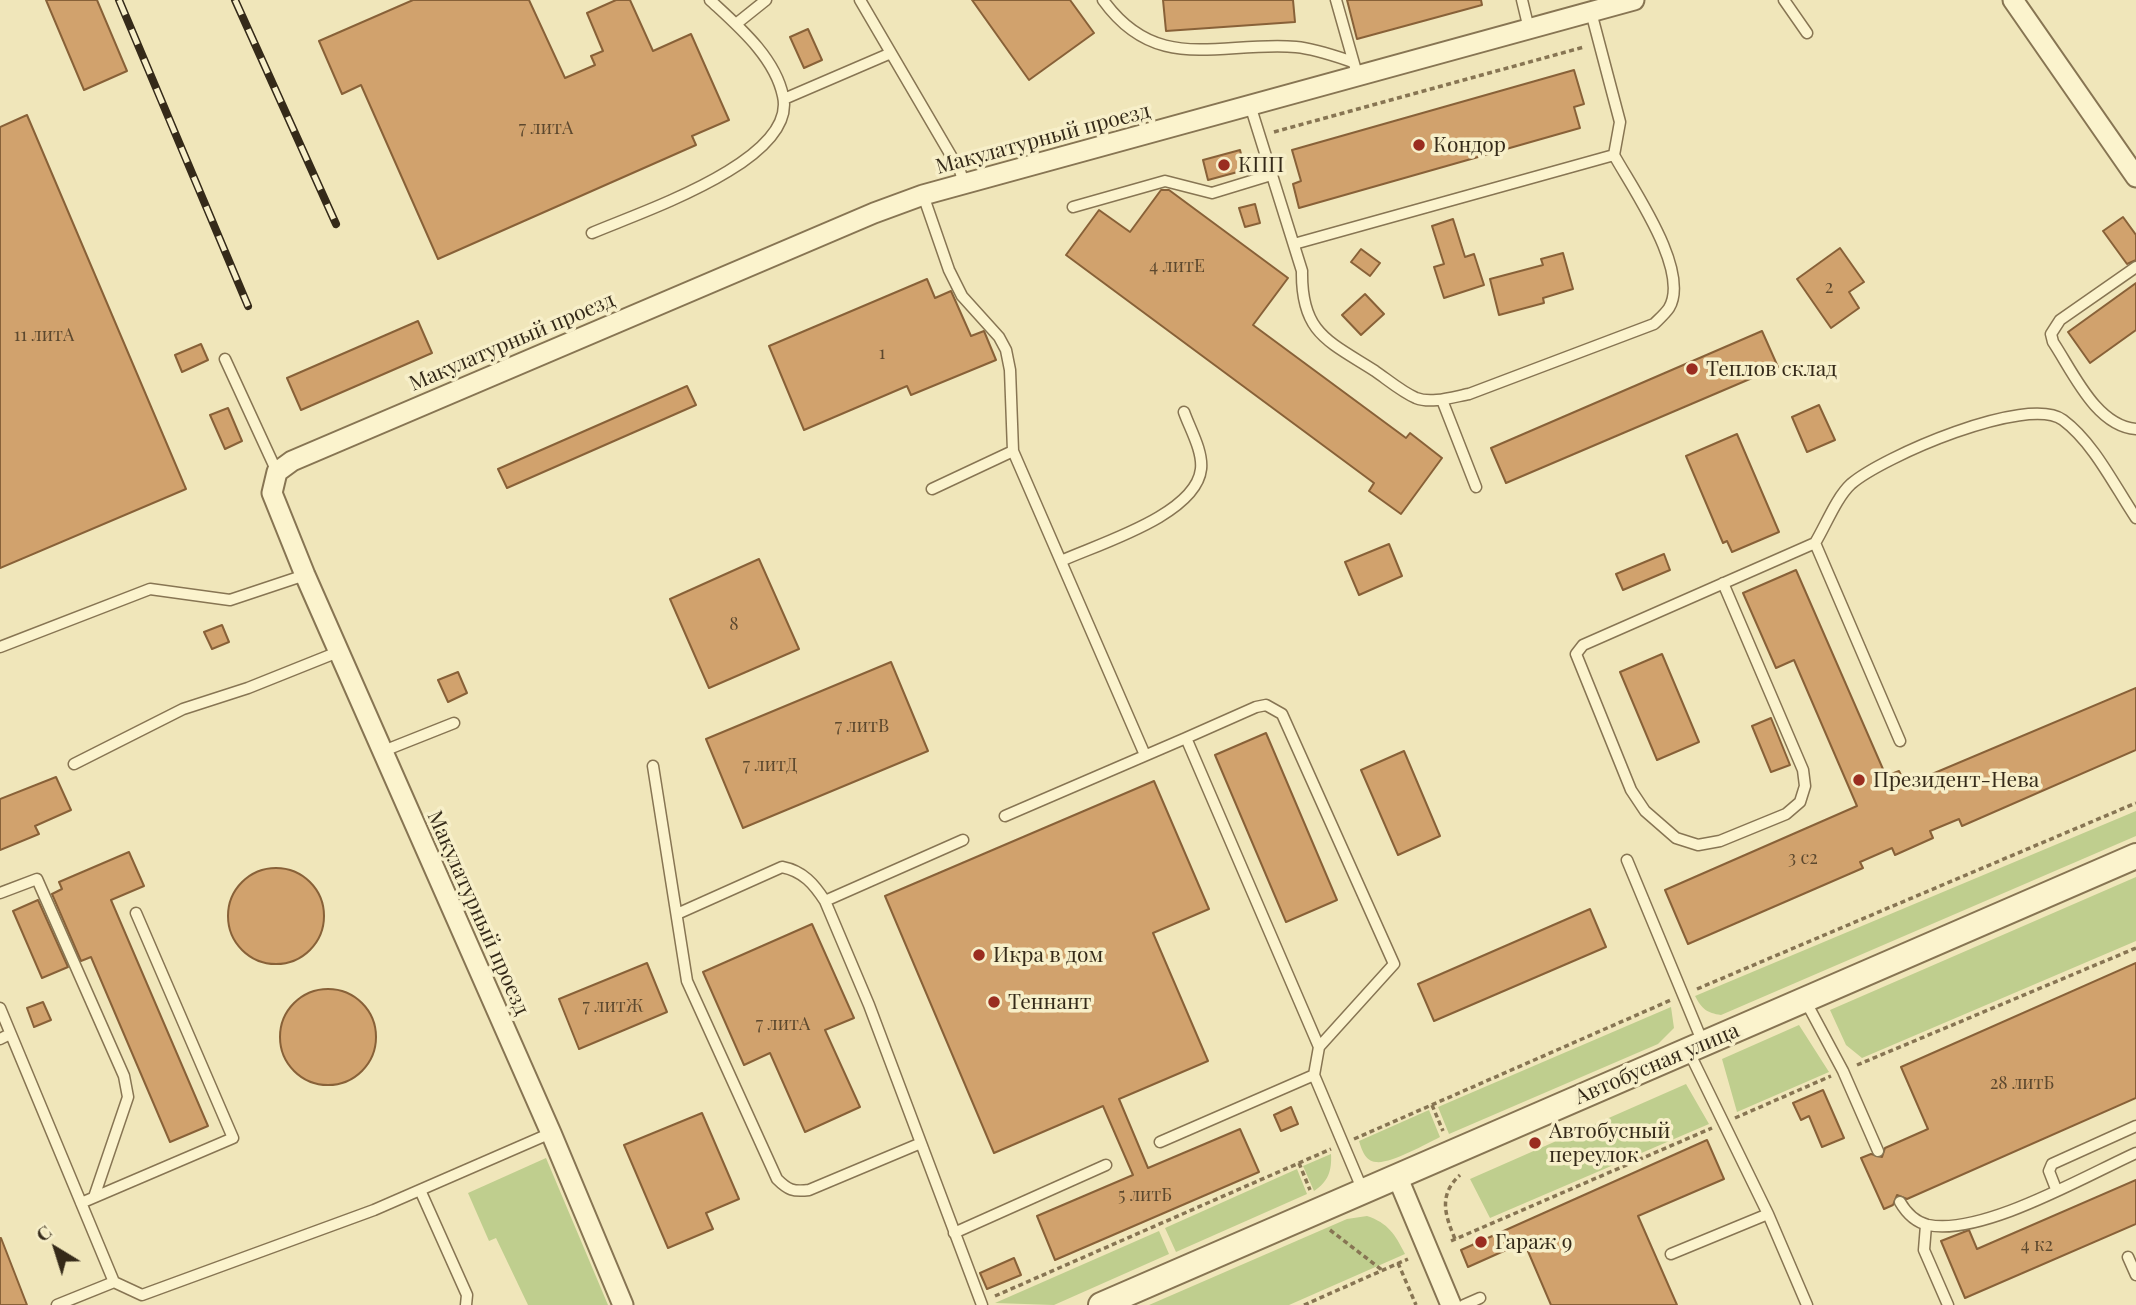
<!DOCTYPE html>
<html>
<head>
<meta charset="utf-8">
<style>
	body { margin:0 }
	#map { position:relative; width:2136px; height:1305px; overflow:hidden; background:#f0e6ba; font-family:"Playfair Display",serif }
	canvas { display:block }
	.north { position:absolute; left:21px; top:1214px; width:70px; height:70px; -webkit-text-stroke:5px #f7efc9; paint-order:stroke; rotate:322deg; font-size:19px; font-weight:700; line-height:28px; text-align:center; color:#352a19 }
	.north::after { content:''; display:block; margin:auto; width:24px; height:32px; background:#352a19; clip-path:polygon(50% 0,100% 100%,50% 72%,0 100%) }
</style>
</head>
<body>
<div id="map">
<canvas width="2136" height="1305"></canvas>
<div class="north">С</div>
</div>
<script>
const ctx = document.querySelector('canvas').getContext('2d');
ctx.lineJoin = 'round';
function paint(path, color) {
  ctx.fillStyle = color;
  ctx.fill(path, 'evenodd');
}
function stroke(path, color, width, dash) {
  ctx.strokeStyle = color;
  ctx.lineWidth = width;
  ctx.lineCap = dash ? 'butt' : 'round';
  ctx.setLineDash(dash || []);
  ctx.stroke(path);
}
function write(font, color, halo, rows, align = 'center') {
  ctx.font = font + ' "Playfair Display",serif';
  ctx.lineWidth = 7;
  ctx.setLineDash([]);
  ctx.textBaseline = 'middle';
  ctx.strokeStyle = halo;
  ctx.fillStyle = color;
  for (const [text, x, y, turn = 0] of rows) {
    ctx.save();
    ctx.translate(x, y);
    ctx.rotate((+turn || 0) * Math.PI / 180);
    ctx.textAlign = isNaN(turn) ? turn : align;
    if (halo) ctx.strokeText(text, 0, 0);
    ctx.fillText(text, 0, 0);
    ctx.restore();
  }
}
paint(new Path2D(`
	M2136 811V836L1721 1015C1707 1013 1702 1009 1695 996Z
	M2136 877V941L1862 1058 1846 1045 1830 1010Z
	M1671 1007 1674 1028 1658 1044 1449 1134 1438 1107Z
	M1799 1025 1829 1072 1737 1112 1722 1059Z
	M1686 1084 1709 1124 1490 1218 1470 1179Z
	M1429 1110 1440 1137C1426 1144 1390 1164 1376 1162 1365 1161 1362 1150 1359 1141Z
	M1331 1154C1332 1171 1328 1182 1314 1191L1303 1166Z
	M546 1158 608 1305H528L496 1238 489 1241 468 1193Z
	M1297 1169 1307 1194 1176 1252 1165 1228Z
	M1367 1216C1388 1223 1395 1234 1405 1254L1289 1305H1149L1347 1219Z
	M1159 1231 1169 1254 1054 1305 995 1303Z`), '#bfce8e');
const building = new Path2D(`
	M46 0H97L127 71 84 90Z
	M413 0H529L565 78 595 65 591 56 603 51 587 13 616 0H630L653 51 691 34 729 120 692 136 696 145 438 259 361 85 342 94 319 41Z
	M972 0H1070L1094 33 1029 80Z
	M1163 0H1293L1295 22 1166 31Z
	M1347 0H1481L1482 5 1357 39Z
	M808 29 822 60 804 68 790 37Z
	M1574 70 1584 104 1574 107 1580 128 1299 208 1293 184 1301 181 1292 150Z
	M27 115 186 489 0 568V127Z
	M1240 150 1245 170 1208 180 1203 160Z
	M1161 190H1169L1288 278 1253 325 1406 438 1410 433 1442 458 1401 514 1369 491 1374 483 1066 255 1099 210 1130 232Z
	M1255 204 1260 223 1245 227 1239 208Z
	M2123 217 2136 235V260L2127 264 2103 231Z
	M1453 219 1465 257 1474 254 1484 285 1444 298 1434 267 1444 264 1432 226Z
	M1840 248 1864 282 1849 292 1859 308 1831 328 1797 279Z
	M1361 249 1380 263 1370 276 1351 262Z
	M1563 253 1573 289 1543 298 1544 303 1499 315 1490 279 1543 265 1541 259Z
	M927 279 935 298 951 291 971 336 984 331 996 360 911 395 907 386 804 430 769 346Z
	M2136 283V330L2090 363 2068 332Z
	M1365 294 1384 314 1361 335 1342 315Z
	M418 321 432 353 301 410 287 378Z
	M1762 331 1778 367 1506 483 1491 448Z
	M201 344 208 360 182 372 175 355Z
	M687 386 696 405 507 488 498 469Z
	M1819 405 1835 440 1807 452 1792 417Z
	M228 408 242 441 225 449 210 415Z
	M1737 434 1779 532 1732 552 1727 541 1723 543 1686 456Z
	M1389 544 1402 576 1359 595 1345 562Z
	M1664 554 1670 570 1623 590 1616 574Z
	M759 559 799 649 709 688 670 599Z
	M1796 570 1886 776 1899 771 1906 785 2136 688V750L1962 826 1959 819 1930 831 1933 838 1895 855 1892 848 1860 862 1863 868 1688 944 1665 890 1857 806 1794 660 1776 668 1743 593Z
	M222 625 229 642 212 649 204 632Z
	M1662 654 1699 742 1657 760 1620 672Z
	M891 662 928 751 743 828 706 739Z
	M458 672 467 693 448 702 438 680Z
	M1771 718 1790 765 1771 772 1752 726Z
	M1266 733 1337 900 1286 922 1215 755Z
	M1404 751 1440 836 1398 855 1361 770Z
	M56 777 71 810 35 826 39 834 0 850V799Z
	M1154 781 1209 909 1153 933 1208 1061 1119 1099 1148 1168 1240 1129 1259 1172 1055 1260 1037 1216 1133 1175 1103 1106 994 1153 885 896Z
	M129 852 144 886 111 900 208 1126 170 1142 91 957 81 961 52 894 62 889 59 882Z
	M228 916a48 48 0 1 1 96 0a48 48 0 1 1-96 0Z
	M38 900 68 967 42 978 13 911Z
	M1590 909 1606 947 1434 1021 1418 984Z
	M812 924 854 1018 825 1030 860 1107 805 1132 770 1053 744 1065 703 972Z
	M647 963 667 1012 579 1049 559 999Z
	M2136 963V1098L1907 1199 1897 1195 1893 1205 1884 1209 1861 1158 1871 1154 1882 1157 1885 1148 1928 1129 1901 1067Z
	M280 1037a48 48 0 1 1 96 0a48 48 0 1 1-96 0Z
	M43 1002 51 1020 34 1027 27 1008Z
	M1823 1090 1844 1138 1822 1147 1809 1116 1801 1120 1793 1103Z
	M1291 1107 1298 1124 1281 1131 1274 1115Z
	M702 1113 739 1199 706 1213 713 1229 668 1248 624 1145Z
	M1707 1140 1724 1179 1638 1216 1677 1305H1551L1524 1242 1468 1267 1461 1250Z
	M2136 1180V1224L1965 1298 1941 1241 1969 1230 1977 1249Z
	M0 1238H1L27 1305H0Z
	M1014 1258 1021 1275 987 1289 980 1273Z`);
paint(building, '#d1a26d');
stroke(building, '#886138', 2);
const service = new Path2D(`
	M860 0 960 171 964 183
	M1103 0C1157 75 1219 41 1296 47 1316 49 1335 56 1353 62
	M1336 0 1355 67
	M1522 0 1529 29
	M1784 0 1807 33
	M736 24 766 0
	M784 99 891 53
	M1250 105 1302 271C1301 333 1328 341 1375 371 1388 380 1402 392 1416 398 1431 404 1453 397 1469 394L1654 324C1659 319 1665 314 1669 308 1691 271 1632 188 1614 155L1620 122 1591 12
	M923 195 949 270 962 296 999 337 1006 350 1010 370 1013 451 1145 755
	M1073 207 1165 181 1212 193 1271 175
	M592 233C638 213 798 161 783 96 775 57 738 26 710 0
	M1294 244 1614 155
	M2136 267 2060 320 2051 334 2053 342C2073 372 2096 426 2136 429
	M225 359 277 472
	M1442 400 1476 487
	M932 489 1013 451
	M1061 561C1098 544 1196 515 1201 469 1203 451 1190 429 1184 412
	M1723 583 1803 770 1805 786 1800 802 1786 814 1720 841 1698 845 1676 838 1645 811 1631 790 1576 654 1583 645 1815 543
	M0 647 150 589 230 600 305 575
	M1186 738 1256 707 1266 705 1282 714 1394 964 1319 1047
	M1900 741 1815 543C1826 525 1836 498 1851 484 1882 457 2027 394 2063 420 2094 443 2115 487 2136 518
	M381 752 454 723
	M74 764 183 709 248 688 338 652
	M653 766 687 981 777 1179C788 1190 793 1192 809 1190L921 1143
	M1005 816 1186 738 1319 1047 1314 1075
	M963 840 825 901 869 1005 982 1305
	M1627 860 1703 1043
	M0 893 37 879 124 1076 128 1097 94 1197
	M677 914 782 867C803 871 814 884 825 901
	M1805 1000 1843 1071 1878 1151
	M0 1008 114 1282 142 1295 374 1210 551 1133
	M0 1039 10 1034
	M1689 1052 1768 1214 1807 1305
	M1160 1142 1314 1075 1363 1191
	M2056 1189 2049 1171 2052 1164 2136 1126
	M420 1190 467 1295 466 1305
	M1900 1202C1907 1214 1915 1222 1928 1225 1982 1236 2085 1176 2136 1153
	M81 1203 233 1138 136 913
	M1926 1225 1924 1250 1948 1305
	M954 1233 1106 1165
	M1671 1254 1768 1214
	M2128 1257 2136 1275
	M57 1305 114 1282
	M1464 1305 1480 1298`);
const minor = new Path2D(`
	M2013 0 2136 177
	M1397 1176 1451 1305
	M623 1305 551 1133 305 575 272 493 277 472 292 461 874 213 923 195 1634 0`);
const tertiary = new Path2D(`
	M1101 1305 2136 856`);
stroke(service, '#877553', 13);
stroke(minor, '#877553', 23);
stroke(tertiary, '#877553', 28);
stroke(new Path2D(`
	M1274 132 1584 47
	M1697 989 2136 803
	M1857 1065 2136 948
	M1432 1105 1443 1131
	M1735 1118 1831 1076
	M1354 1139 1671 1000
	M1299 1163 1310 1190
	M1330 1230 1382 1270
	M1455 1239C1445 1215 1438 1195 1460 1175
	M1451 1241 1712 1128
	M1398 1263 1416 1305
	M995 1296 1331 1149
	M1304 1305 1408 1259`), '#877553', 3.5, [5, 3.5]);
stroke(service, '#fbf3cd', 10);
stroke(minor, '#fbf3cd', 19);
stroke(tertiary, '#fbf3cd', 24);
const rail = new Path2D(`
	M119 0 248 306
	M235 0 336 224`);
stroke(rail, '#352a19', 8);
stroke(rail, '#f7efc9', 5, [16]);
for (const [x, y, r, color] of [
	[1419,145,7,"#9a2d20"],
	[1224,165,7,"#9a2d20"],
	[1692,369,7,"#9a2d20"],
	[1859,780,7,"#9a2d20"],
	[979,955,7,"#9a2d20"],
	[994,1002,7,"#9a2d20"],
	[1535,1143,7,"#9a2d20"],
	[1481,1242,7,"#9a2d20"]
]) {
  const dot = new Path2D();
  dot.arc(x, y, r, 0, 2 * Math.PI);
  ctx.fillStyle = color;
  ctx.fill(dot);
  stroke(dot, '#f7efc9', 2.5);
}
write('18px', '#5c482e', null, [
	["7 литА",546,128],
	["4 литЕ",1177,266],
	["2",1829,287],
	["11 литА",44,335],
	["1",882,353],
	["8",734,624],
	["7 литВ",862,726],
	["7 литД",770,765],
	["3 с2",1803,858],
	["7 литЖ",613,1006],
	["7 литА",783,1024],
	["28 литБ",2022,1083],
	["5 литБ",1145,1195],
	["4 к2",2037,1245]
]);
write('21px', '#352a19', '#f7efc9', [
	["Макулатурный проезд",1043,139,-15],
	["Макулатурный проезд",512,342,-23],
	["Макулатурный проезд",478,913,66],
	["Автобусная улица",1657,1064,-23]
]);
write('21px', '#352a19', '#f7efc9', [
	["Кондор",1433,145],
	["КПП",1238,165],
	["Теплов склад",1706,369],
	["Президент-Нева",1873,780],
	["Икра в дом",993,955],
	["Теннант",1008,1002],
	["Автобусный",1549,1131],
	["переулок",1549,1155],
	["Гараж 9",1495,1242]
], 'left');
</script>
</body>
</html>
